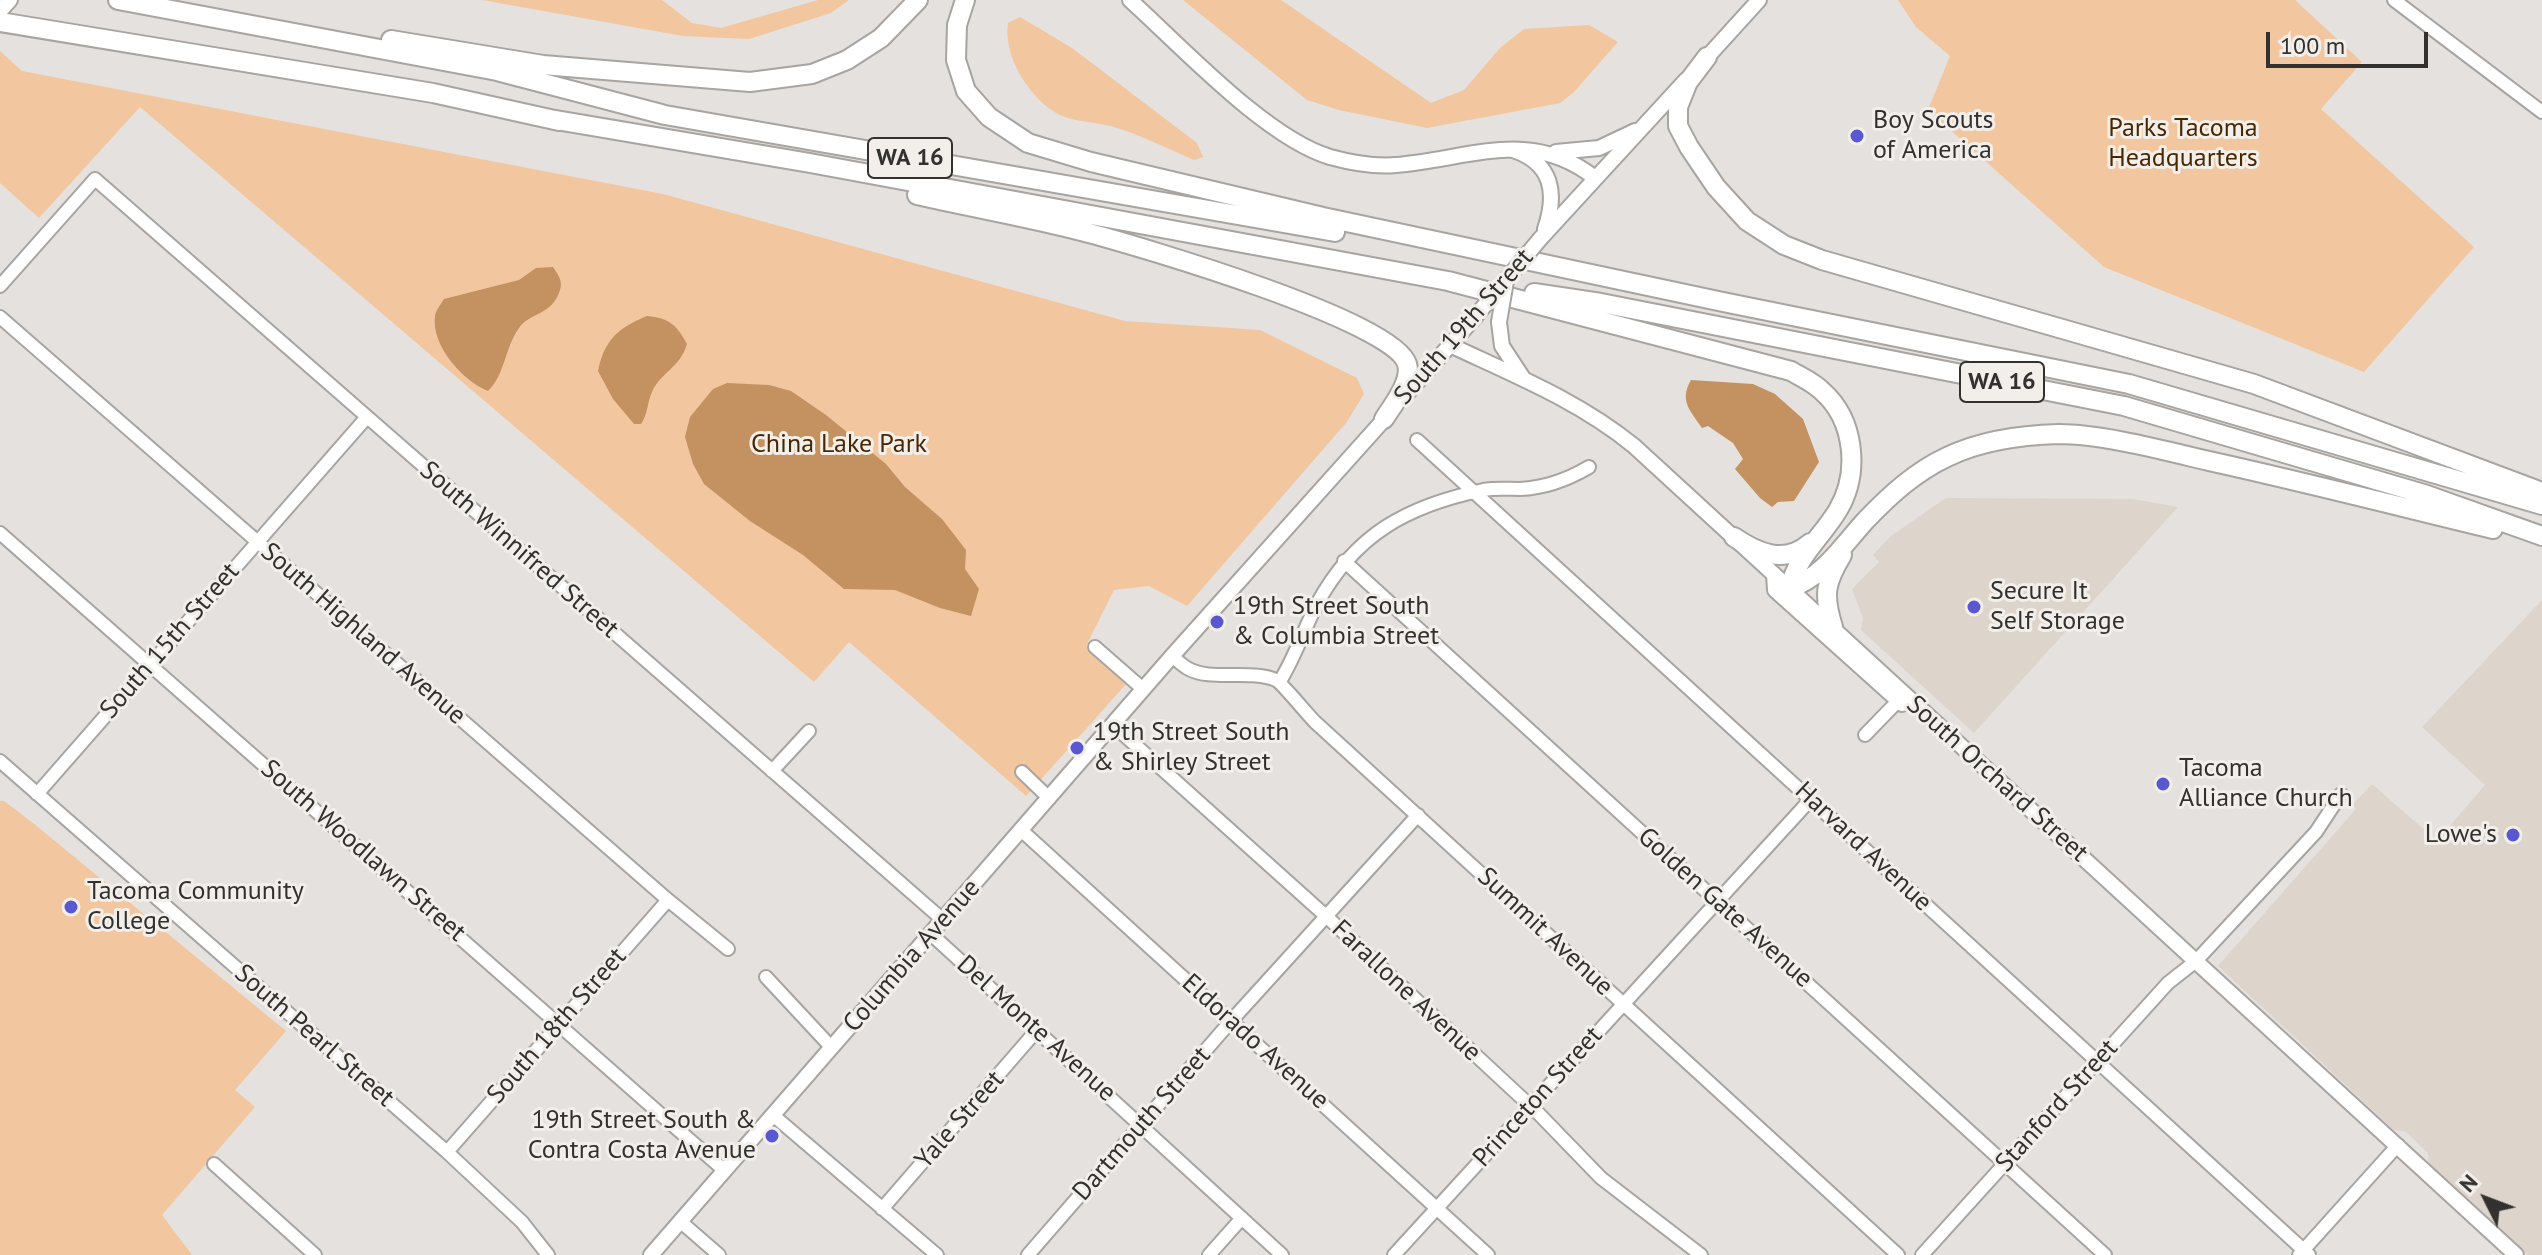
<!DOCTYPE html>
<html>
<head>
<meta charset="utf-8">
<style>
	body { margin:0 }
	#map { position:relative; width:2542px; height:1255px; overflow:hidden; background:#e5e1de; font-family:"PT Sans",sans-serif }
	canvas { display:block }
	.north { position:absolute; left:2446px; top:1159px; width:80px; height:80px; -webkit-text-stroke:6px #f2efeb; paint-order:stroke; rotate:312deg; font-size:22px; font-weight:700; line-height:32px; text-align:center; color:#323130 }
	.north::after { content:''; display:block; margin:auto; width:28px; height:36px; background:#323130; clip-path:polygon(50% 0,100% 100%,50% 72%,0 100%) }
	.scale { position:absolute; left:2266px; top:32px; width:162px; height:36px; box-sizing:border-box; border:4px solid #323130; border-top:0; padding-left:10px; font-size:24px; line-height:28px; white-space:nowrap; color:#323130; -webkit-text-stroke:6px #f2efeb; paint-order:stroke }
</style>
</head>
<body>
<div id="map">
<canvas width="2542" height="1255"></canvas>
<div class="north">N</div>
<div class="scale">100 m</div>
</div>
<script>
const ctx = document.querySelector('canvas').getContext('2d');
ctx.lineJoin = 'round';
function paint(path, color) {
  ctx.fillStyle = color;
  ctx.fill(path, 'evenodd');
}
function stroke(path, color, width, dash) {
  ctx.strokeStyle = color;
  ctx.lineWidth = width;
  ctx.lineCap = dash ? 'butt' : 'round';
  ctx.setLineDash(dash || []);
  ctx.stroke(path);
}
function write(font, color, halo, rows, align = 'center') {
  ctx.font = font + ' "PT Sans",sans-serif';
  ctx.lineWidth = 6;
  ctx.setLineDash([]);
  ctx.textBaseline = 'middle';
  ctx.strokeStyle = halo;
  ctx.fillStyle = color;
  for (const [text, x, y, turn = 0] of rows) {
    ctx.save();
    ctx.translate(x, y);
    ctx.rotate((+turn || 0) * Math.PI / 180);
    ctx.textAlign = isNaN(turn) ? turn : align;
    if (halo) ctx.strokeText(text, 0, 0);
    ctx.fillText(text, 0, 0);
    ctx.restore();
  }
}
paint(new Path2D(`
	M1946 498 2133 499 2178 507 1974 733 1861 630 1863 618 1852 589 1879 562 1873 555 1891 536Z
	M2542 600V1255H2528L2429 1164 2428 1153 2406 1132 2394 1130 2218 966 2356 809 2353 804 2372 784 2437 841 2485 785 2422 727Z`), '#ddd4cb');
paint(new Path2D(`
	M482 0H662L692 23 721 28 818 0H849L831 13 749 39 683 36Z
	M1183 0H1281L1431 103 1464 90 1500 48 1524 29 1589 25 1618 42 1574 92 1560 103 1427 128 1339 110 1307 100Z
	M1898 0H2295L2362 62 2321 109 2474 247 2364 372 2104 267 1928 110 1950 56 1916 27Z
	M1020 17 1072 48 1197 143 1203 157 1194 160C1168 149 1141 135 1114 127 1097 122 1075 122 1060 115 1029 99 1003 56 1008 23Z
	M0 51 22 71 663 194 1125 321 1260 330 1357 378 1364 394 1346 423 1187 606 1149 586 1114 590 1086 646 1128 682 1026 796 849 642 814 682 140 107 39 218 0 183Z
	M0 801H4L33 823 286 1031 235 1090 255 1107 162 1215 192 1255H0Z`), '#f2c69e');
paint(new Path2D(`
	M553 267C558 275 563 280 560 290 552 316 530 312 519 328 505 347 505 375 488 391 463 381 431 346 435 316 436 310 441 304 444 299L519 280 536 268Z
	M647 316C669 318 677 325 687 344 680 368 660 373 652 392 647 403 648 414 641 424H634L613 399 598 371C605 339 618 328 647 316Z
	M1691 380 1753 384 1775 394 1803 419 1819 462 1794 501 1778 502 1772 507 1760 498 1735 469 1743 459 1733 443 1708 426 1702 428C1690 410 1679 401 1691 380Z
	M727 383 769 385 791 391 826 415 886 464 905 487 942 519 966 550 965 569 979 589 971 616 940 608 895 590 844 589 803 555 750 521 704 484 693 464 685 437 690 417 713 389Z`), '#c49160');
const minor = new Path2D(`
	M2394 0 2542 112
	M0 286 95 179 943 920
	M0 317 668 900 728 949
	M1417 440 2309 1255
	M0 533 725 1171
	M1344 561 2105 1255
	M1095 647 1143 689
	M1172 656C1177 660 1182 665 1187 668 1210 682 1250 669 1276 680 1282 683 1307 714 1315 722L1898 1255
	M1280 681C1295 657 1304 629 1317 604 1355 534 1407 506 1483 490 1495 488 1507 489 1520 489 1545 488 1567 480 1589 467
	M1113 725 1327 917 1539 1114 1601 1178 1701 1255
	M1865 735 1898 701
	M0 761 447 1152 522 1222 548 1255
	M772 771 809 731
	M1022 772 1049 798
	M37 794 367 417
	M1021 830 1488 1255
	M931 934 1282 1255
	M766 977 832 1048
	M774 1116 937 1255
	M447 1152 668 900
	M214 1164 315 1255
	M882 1209 1037 1030
	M681 1222 719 1255
	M1028 1255 1231 1021 1418 815
	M1209 1255 1242 1218
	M1394 1255 1811 799
	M1922 1255 2168 983 2196 961 2316 832 2341 794
	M2299 1255 2398 1145`);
const major = new Path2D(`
	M1130 0C1181 46 1266 138 1330 157 1352 163 1374 167 1396 165 1469 159 1531 127 1595 178
	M0 11 10 0
	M1700 65 1759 0
	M1513 150C1553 163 1557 194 1545 229
	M1556 152 1599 148 1635 131
	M1540 239 1686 80
	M1499 322 1502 346 1523 378
	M1450 345C1514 375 1579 401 1634 446L2516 1255
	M1403 398 1475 317
	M1774 574 1775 590 1902 704
	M651 1255 1172 656 1389 414`);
const highway = new Path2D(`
	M118 0 497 71 665 115 1335 232
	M965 0 957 25 956 60 966 91 989 117 1028 143 1091 162 1323 217 1723 302 2129 384 2542 505
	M0 22 433 93 559 121
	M391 40 543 65 750 82 812 74 847 60 881 38 918 0
	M1707 57 1688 82 1678 107V126L1689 147 1716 187 1747 221 1784 245 1822 260 2254 384 2542 492
	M550 119 810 163 1448 281 1791 371C1801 377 1813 382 1822 391 1855 420 1860 473 1838 510 1822 537 1796 557 1790 588
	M917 195C974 208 1033 218 1089 233 1138 246 1395 321 1407 364 1412 381 1393 405 1384 419
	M1534 293 1601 303 2124 406 2427 495 2542 536
	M1734 537C1757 553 1785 565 1810 543
	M1790 588C1822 578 1844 544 1866 520 1890 495 1915 472 1947 457 1982 440 2020 435 2059 434 2102 434 2166 451 2209 461 2304 482 2398 506 2493 529
	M1833 627C1823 595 1825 583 1842 555`);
stroke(minor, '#a7a4a1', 16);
stroke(major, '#a7a4a1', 18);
stroke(highway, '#a7a4a1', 22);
stroke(minor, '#fff', 12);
stroke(major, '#fff', 14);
stroke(highway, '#fff', 18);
const majorBridge = new Path2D(`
	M1475 317 1540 239
	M1499 322 1506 281`);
stroke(majorBridge, '#a7a4a1', 18, []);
stroke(majorBridge, '#fff', 14);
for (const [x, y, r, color] of [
	[1857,136,8,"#5958d0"],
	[1974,607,8,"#5958d0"],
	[1217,622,8,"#5958d0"],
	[1077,748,8,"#5958d0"],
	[2163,784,8,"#5958d0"],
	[2513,835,8,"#5958d0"],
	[71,907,8,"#5958d0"],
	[772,1136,8,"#5958d0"]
]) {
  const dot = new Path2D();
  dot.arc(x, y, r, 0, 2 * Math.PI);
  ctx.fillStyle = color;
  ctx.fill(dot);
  stroke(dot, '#f2efeb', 3);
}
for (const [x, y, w] of [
	[910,158,84],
	[2002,382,84]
]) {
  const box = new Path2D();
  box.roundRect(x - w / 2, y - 20, w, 40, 6);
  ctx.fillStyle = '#f2efeb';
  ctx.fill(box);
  stroke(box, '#323130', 2);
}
write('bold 24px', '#323130', null, [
	["WA 16",910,158],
	["WA 16",2002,382]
]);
write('26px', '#323130', '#f2efeb', [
	["Boy Scouts",1873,121],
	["of America",1873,151],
	["Secure It",1990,592],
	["Self Storage",1990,622],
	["19th Street South",1233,607],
	["& Columbia Street",1233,637],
	["19th Street South",1093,733],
	["& Shirley Street",1093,763],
	["Tacoma",2179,769],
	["Alliance Church",2179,799],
	["Lowe's",2497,835,"right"],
	["Tacoma Community",87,892],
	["College",87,922],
	["19th Street South &",756,1121,"right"],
	["Contra Costa Avenue",756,1151,"right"]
], 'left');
write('26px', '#492700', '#f2efeb', [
	["Parks Tacoma",2183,129],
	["Headquarters",2183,159],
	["China Lake Park",839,445]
]);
write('26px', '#323130', '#f2efeb', [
	["South 19th Street",1464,327,-49],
	["South Winnifred Street",519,550,41],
	["South Highland Avenue",363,634,41],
	["South 15th Street",170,641,-49],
	["South Orchard Street",1997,779,42],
	["Harvard Avenue",1863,847,43],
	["South Woodlawn Street",363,851,41],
	["Golden Gate Avenue",1725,908,42],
	["Summit Avenue",1545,932,43],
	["Columbia Avenue",912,956,-49],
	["Farallone Avenue",1406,991,43],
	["South 18th Street",557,1026,-49],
	["Del Monte Avenue",1036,1029,42],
	["South Pearl Street",314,1036,41],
	["Eldorado Avenue",1255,1042,42],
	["Princeton Street",1538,1097,-48],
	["Stanford Street",2057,1106,-48],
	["Yale Street",960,1120,-49],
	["Dartmouth Street",1142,1124,-49]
]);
</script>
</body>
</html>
